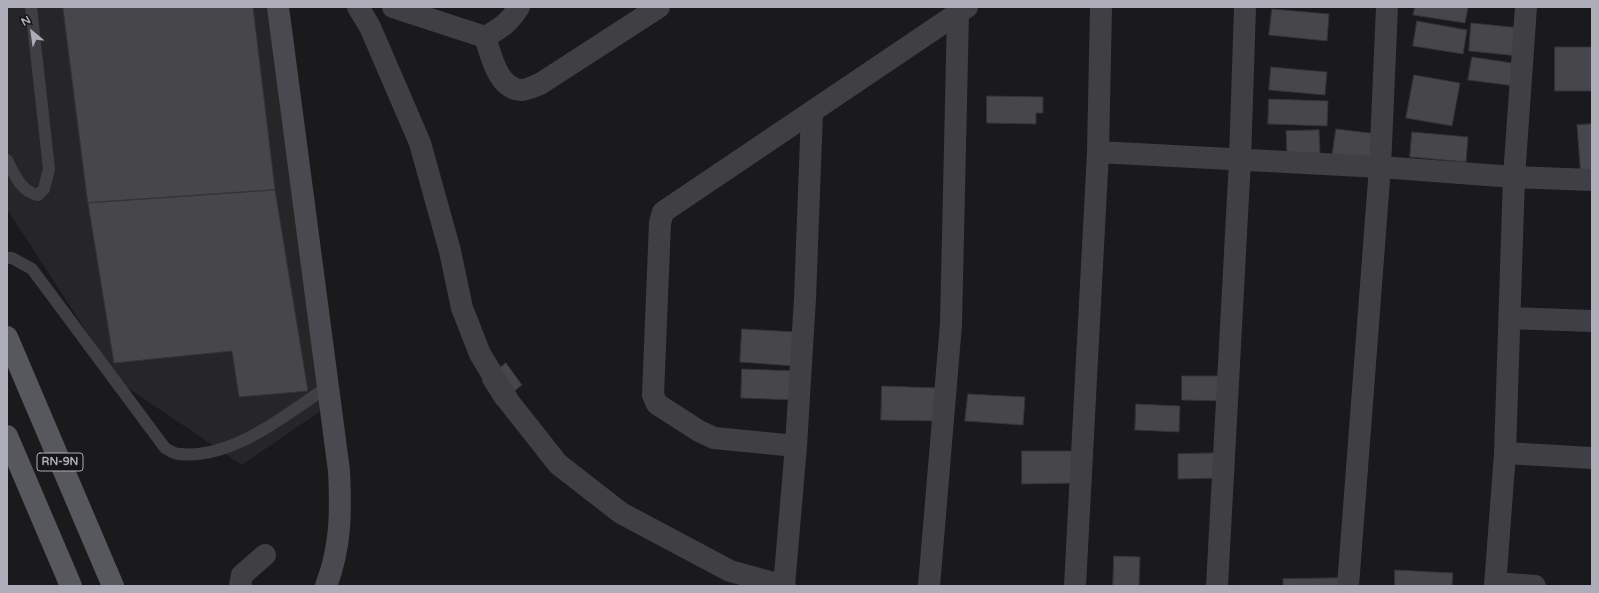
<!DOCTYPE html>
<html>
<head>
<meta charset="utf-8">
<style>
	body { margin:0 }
	#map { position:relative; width:1599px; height:593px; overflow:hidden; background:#1a191b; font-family:"Varela Round",sans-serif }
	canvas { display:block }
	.frame { position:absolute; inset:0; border:8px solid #adaeb9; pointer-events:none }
	.north { position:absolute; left:12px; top:12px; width:40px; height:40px; -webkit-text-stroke:3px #151416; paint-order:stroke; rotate:331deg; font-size:11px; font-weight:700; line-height:16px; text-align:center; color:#adaeb9 }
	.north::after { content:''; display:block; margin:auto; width:14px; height:18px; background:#adaeb9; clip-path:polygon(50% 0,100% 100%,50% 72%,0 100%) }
</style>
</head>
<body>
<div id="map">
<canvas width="1599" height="593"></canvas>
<div class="frame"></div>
<div class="north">N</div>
</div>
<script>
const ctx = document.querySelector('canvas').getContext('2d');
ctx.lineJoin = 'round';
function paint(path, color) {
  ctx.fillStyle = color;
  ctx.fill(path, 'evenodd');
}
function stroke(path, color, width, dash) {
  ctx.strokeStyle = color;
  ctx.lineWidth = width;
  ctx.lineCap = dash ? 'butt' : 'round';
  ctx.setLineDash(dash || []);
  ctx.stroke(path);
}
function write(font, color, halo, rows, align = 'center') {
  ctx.font = font + ' "Varela Round",sans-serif';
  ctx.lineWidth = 3;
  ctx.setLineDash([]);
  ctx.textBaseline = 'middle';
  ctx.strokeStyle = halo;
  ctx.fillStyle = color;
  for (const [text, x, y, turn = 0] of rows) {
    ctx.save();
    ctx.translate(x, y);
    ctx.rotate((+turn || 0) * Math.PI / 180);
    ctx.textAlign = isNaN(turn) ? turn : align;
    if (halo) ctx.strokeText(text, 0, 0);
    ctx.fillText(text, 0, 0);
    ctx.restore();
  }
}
paint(new Path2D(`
	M7 7H277L322 410 242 465 119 382 7 209Z`), '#262528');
const building = new Path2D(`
	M63 7H253L275 190 88 203Z
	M1415 7H1468L1465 23 1413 15Z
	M1272 9 1329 14 1327 41 1269 35Z
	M1417 21 1467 30 1463 54 1413 46Z
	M1471 23 1521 28 1518 56 1469 51Z
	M1555 47H1592V91H1555Z
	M1472 57 1519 64 1515 86 1468 80Z
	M1271 67 1327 72 1325 95 1269 90Z
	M1414 75 1460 83 1452 126 1406 118Z
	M987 96 1043 97V113H1036V124L987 123Z
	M1269 99 1328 101 1327 126 1268 124Z
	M1592 124V178L1581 179 1577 125Z
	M1336 129 1378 134 1374 162 1332 157Z
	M1319 130 1320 153 1287 155 1286 131Z
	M1412 132 1468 137 1466 162 1410 157Z
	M275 190 308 391 239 397 232 351 114 363 88 203Z
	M742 329 796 332 794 366 740 362Z
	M506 363 522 385 497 405 482 381Z
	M742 369 798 371 797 400 741 398Z
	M1182 376H1224L1223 401 1182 400Z
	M882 386 938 388 937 421 881 420Z
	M968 394 1025 397 1023 425 965 421Z
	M1136 404 1180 406 1179 432 1135 430Z
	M1022 451H1075V483L1022 484Z
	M1220 453V478L1178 479V454Z
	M1114 556 1140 557 1139 586H1113Z
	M1395 570 1453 573 1452 586H1395Z
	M1341 578V586H1283V579Z`);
paint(building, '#47464b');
stroke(building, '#343337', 1);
stroke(new Path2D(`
	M7 160C14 174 21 192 38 195L44 189 49 169 31 7
	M7 258H12L32 269 165 448C169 450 174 454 179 454 231 460 286 415 327 387`), '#404044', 12);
stroke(new Path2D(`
	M358 7 370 27 420 143 450 251 462 308 480 354 509 402 558 464 621 513 730 571 785 586
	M393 7 485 37C501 28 509 23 519 7
	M485 37C491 55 498 90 522 90 527 90 535 86 540 84L659 7
	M1098 152 1380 167 1514 177 1592 180
	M1510 318 1592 321
	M796 446 714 438 699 431 657 404 653 395 660 223 663 212 967 7
	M1505 453 1592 458
	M1495 583 1535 586
	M241 586 240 585 242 575 265 555
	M784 586 796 446 805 298 812 112
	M929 586 951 324 958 13
	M1075 586 1098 152 1101 7
	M1217 586 1240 160 1245 7
	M1348 586 1380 167 1387 7
	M1495 586 1505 453 1514 177 1526 7`), '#404044', 22);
stroke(new Path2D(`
	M278 7 339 471C341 512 341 547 326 586`), '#49494f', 22);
stroke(new Path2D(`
	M7 337 113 586
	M7 436 71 586`), '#57575e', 22);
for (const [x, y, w] of [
	[60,462,46]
]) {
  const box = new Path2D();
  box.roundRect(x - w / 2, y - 9, w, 18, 3);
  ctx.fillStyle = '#151416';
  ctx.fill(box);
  stroke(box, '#adaeb9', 1);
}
write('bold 11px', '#adaeb9', null, [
	["RN-9N",60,462]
]);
</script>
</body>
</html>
